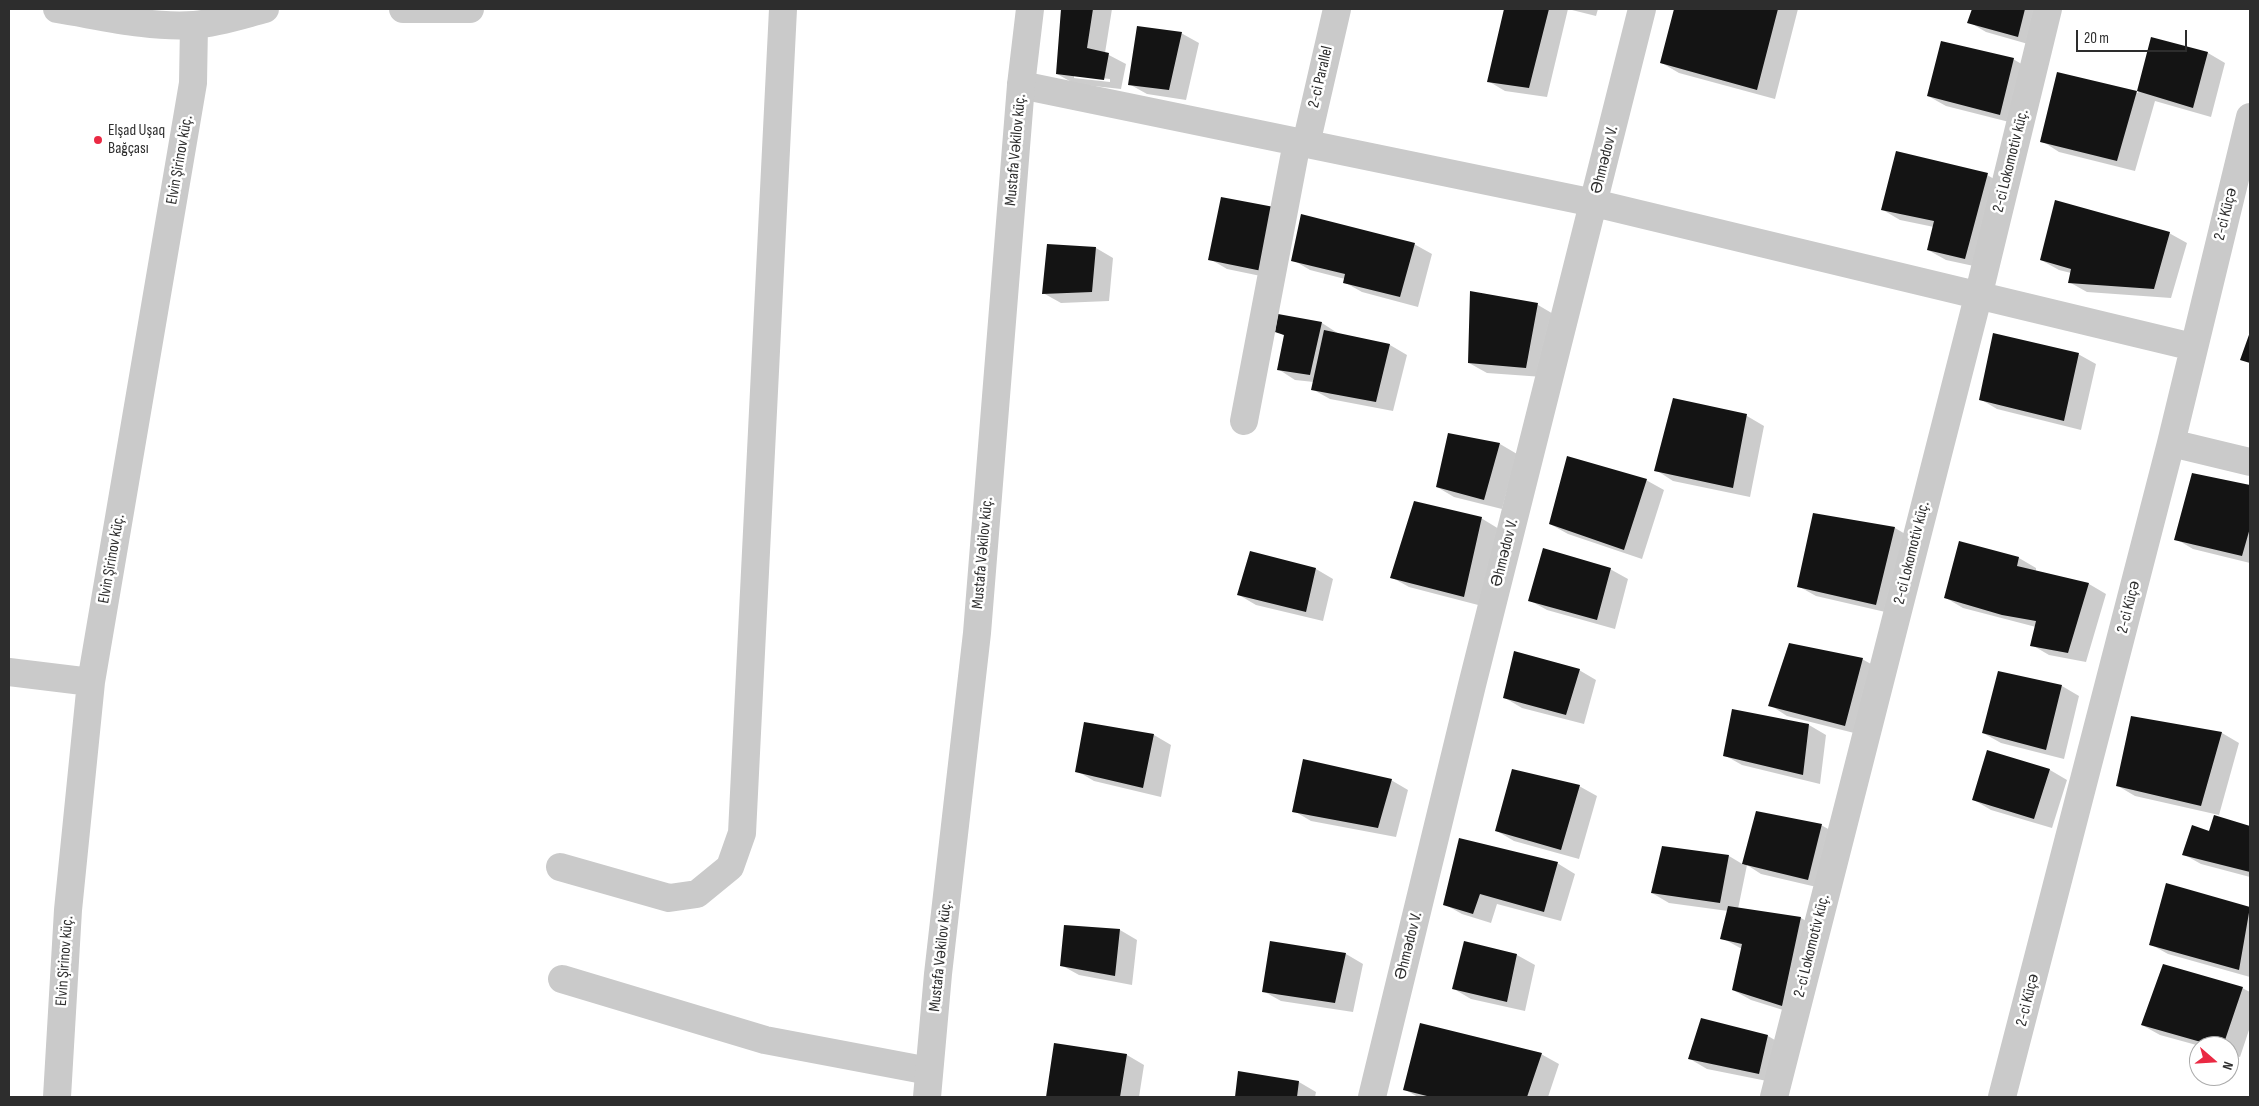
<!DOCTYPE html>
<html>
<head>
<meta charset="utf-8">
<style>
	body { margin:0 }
	#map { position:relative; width:2259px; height:1106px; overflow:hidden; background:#fff; font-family:"Sofia Sans Condensed",sans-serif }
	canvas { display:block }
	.frame { position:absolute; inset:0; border:10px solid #2d2d2d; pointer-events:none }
	.north { position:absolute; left:2189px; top:1036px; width:50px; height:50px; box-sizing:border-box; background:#fff; border:1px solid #ababab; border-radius:50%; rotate:109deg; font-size:14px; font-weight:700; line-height:20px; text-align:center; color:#2d2d2d }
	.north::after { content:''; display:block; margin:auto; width:18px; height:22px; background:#ea2943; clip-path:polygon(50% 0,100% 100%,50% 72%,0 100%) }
	.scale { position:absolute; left:2076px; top:30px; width:111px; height:22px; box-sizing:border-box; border:2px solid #2d2d2d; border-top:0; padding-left:6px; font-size:15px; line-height:18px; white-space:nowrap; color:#2d2d2d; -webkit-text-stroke:4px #fff; paint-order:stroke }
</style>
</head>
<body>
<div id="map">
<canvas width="2259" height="1106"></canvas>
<div class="frame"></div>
<div class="north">N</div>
<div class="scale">20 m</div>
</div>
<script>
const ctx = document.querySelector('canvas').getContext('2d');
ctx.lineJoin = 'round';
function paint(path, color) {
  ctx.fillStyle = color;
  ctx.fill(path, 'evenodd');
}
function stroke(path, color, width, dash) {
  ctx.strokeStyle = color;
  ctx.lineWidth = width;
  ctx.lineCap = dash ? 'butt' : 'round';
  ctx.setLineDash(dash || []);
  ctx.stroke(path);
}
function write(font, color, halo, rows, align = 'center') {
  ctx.font = font + ' "Sofia Sans Condensed",sans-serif';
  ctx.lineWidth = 5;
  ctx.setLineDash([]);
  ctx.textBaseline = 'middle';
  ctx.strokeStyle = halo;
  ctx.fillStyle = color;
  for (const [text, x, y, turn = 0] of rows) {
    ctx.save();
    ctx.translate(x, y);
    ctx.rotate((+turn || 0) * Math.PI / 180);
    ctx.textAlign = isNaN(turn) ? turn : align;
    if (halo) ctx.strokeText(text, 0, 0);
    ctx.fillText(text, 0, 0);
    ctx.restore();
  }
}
paint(new Path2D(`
	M1062 9H1112L1105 53 1126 64 1121 89 1075 84 1057 74ZM1074 75 1110 79V82L1074 78Z
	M1506 9H1598L1596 16 1568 9 1547 97 1505 91 1488 81Z
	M1675 9H1798L1775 99 1679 73 1662 63Z
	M1973 9H2045L2035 46 1986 32 1969 22Z
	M1181 33 1199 43 1186 100 1147 94 1129 84Z
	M2152 39 2208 53 2225 63 2211 117 2155 101 2135 171 2059 152 2042 141 2058 73 2138 93Z
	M2013 59 2030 69 2017 124 1946 106 1928 96Z
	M1987 175 2005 185 1983 268 1946 260 1928 250 1934 227 1900 220 1883 210Z
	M1222 199 1280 280 1227 269 1210 259Z
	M2169 233 2187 243 2171 298 2087 292 2069 282 2071 273 2059 270 2041 260Z
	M1414 244 1432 254 1418 307 1362 292 1344 282 1345 279 1310 270 1293 260Z
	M1096 248 1113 258 1109 301 1061 303 1043 293Z
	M1472 292 1538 305 1555 315 1543 377 1487 373 1469 363Z
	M1322 323 1339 334 1390 345 1407 355 1393 411 1330 399 1312 389 1314 382 1295 380 1278 369 1285 336 1276 331Z
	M2078 354 2096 364 2081 430 1997 409 1980 399Z
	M1674 400 1747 416 1764 426 1750 497 1673 481 1656 470Z
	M1500 444 1517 454 1502 509 1454 497 1437 487Z
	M2193 474 2250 486V563L2193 549 2176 539Z
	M1646 480 1664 490 1642 559 1568 534 1550 524Z
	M1814 515 1895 528 1912 538 1894 614 1816 596 1798 586Z
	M1481 518 1499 529 1482 606 1409 587 1391 577Z
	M1960 542 2019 558 2036 568V571L2089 584 2106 594 2086 662 2049 655 2032 645 2036 627 1963 608 1946 598Z
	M1316 569 1333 579 1323 621 1256 605 1239 595Z
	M1610 569 1628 579 1615 629 1547 610 1529 600Z
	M1862 659 1880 669 1862 735 1787 716 1770 705Z
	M1579 670 1596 680 1584 724 1522 708 1505 698Z
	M2062 686 2079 696 2064 759 2001 743 1983 733Z
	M2132 717 2222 733 2239 743 2219 815 2135 796 2118 786Z
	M1809 725 1826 735 1820 784 1742 765 1724 755Z
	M1154 735 1171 745 1161 797 1094 781 1077 771Z
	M2050 770 2067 780 2052 828 1991 810 1974 800Z
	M1391 780 1408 790 1396 837 1311 821 1294 811Z
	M1579 786 1597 796 1579 859 1514 841 1497 831Z
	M1756 813 1821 825 1839 835 1825 889 1761 874 1747 865 1738 909 1801 918 1818 928 1799 1015 1751 1000 1733 990 1742 949 1722 938 1728 911 1669 903 1652 893 1663 848 1729 856 1744 865Z
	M2215 817 2250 827V877L2201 864 2183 854 2209 832Z
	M1557 863 1575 874 1561 921 1497 904 1491 923 1462 914 1444 904Z
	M2167 884 2250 908V977L2168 954 2150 944Z
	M1120 930 1137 940 1132 985 1079 975 1061 965Z
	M1465 943 1517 955 1535 965 1525 1011 1471 999 1454 989Z
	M1346 954 1363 964 1353 1012 1281 1001 1263 991Z
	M2242 988 2250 992V1027L2240 1057 2229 1054V1046H2200L2160 1035 2142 1025Z
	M1702 1020 1768 1036 1785 1046 1777 1083 1707 1069 1690 1059Z
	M1055 1044 1127 1055 1144 1065 1139 1097H1048Z
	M1541 1054 1559 1064 1548 1097H1418L1404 1089Z
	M1239 1072 1299 1082 1316 1092 1315 1097H1236Z`), '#0003');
paint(new Path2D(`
	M1061 9H1093L1087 48 1109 53 1104 80 1056 74Z
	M1504 9H1549L1529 88 1487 82Z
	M1674 9H1778L1757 90 1660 63Z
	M1972 9H2025L2018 37 1967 23Z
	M1137 26 1182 32 1169 90 1128 85Z
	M2151 37 2208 52 2193 108 2137 91Z
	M1941 41 2014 58 2000 115 1927 96Z
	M2057 72 2137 91 2117 161 2040 142Z
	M1896 151 1988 173 1965 259 1927 250 1934 221 1881 210Z
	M1221 197 1274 207 1262 271 1208 260Z
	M2055 200 2170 232 2154 289 2068 283 2071 269 2040 260Z
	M1301 214 1415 243 1400 297 1343 283 1345 274 1291 261Z
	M1047 244 1096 247 1092 292 1042 294Z
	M1470 291 1538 303 1526 368 1468 363Z
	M1278 314 1322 322 1310 375 1277 370 1284 335 1275 332Z
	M1324 330 1390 344 1376 402 1311 390Z
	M2250 332V363L2240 360Z
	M1993 333 2079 353 2064 421 1979 400Z
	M1673 398 1747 414 1733 488 1654 471Z
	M1448 433 1500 443 1484 500 1436 487Z
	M1567 456 1647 479 1624 550 1549 524Z
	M2192 473 2250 485V528L2242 556 2174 540Z
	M1414 501 1482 517 1464 597 1390 578Z
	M1813 513 1895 527 1876 605 1797 587Z
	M1959 541 2019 557 2017 566 2089 583 2068 653 2030 646 2036 621 2002 615 1944 598Z
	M1543 548 1611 568 1597 620 1528 601Z
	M1250 551 1316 568 1306 612 1237 595Z
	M1789 643 1863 658 1845 726 1768 706Z
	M1514 651 1580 669 1566 715 1503 698Z
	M1998 671 2062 685 2046 750 1982 733Z
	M1732 709 1809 724 1803 775 1723 756Z
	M2131 716 2222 732 2201 806 2116 786Z
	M1084 722 1154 734 1143 788 1075 772Z
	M1987 750 2050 769 2034 819 1972 800Z
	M1303 759 1392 779 1378 828 1292 812Z
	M1512 769 1580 785 1561 850 1495 831Z
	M1756 811 1822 824 1808 880 1742 864Z
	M2214 815 2250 826V872L2182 855 2192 825 2209 831Z
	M1459 838 1558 862 1544 912 1480 894 1473 914 1443 905Z
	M1662 846 1729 855 1720 903 1651 893Z
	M2166 883 2250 907 2239 970 2149 945Z
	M1728 906 1801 917 1782 1006 1732 990 1742 944 1720 939Z
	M1064 925 1120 929 1115 976 1060 966Z
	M1270 941 1346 953 1335 1003 1262 992Z
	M1464 941 1517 954 1507 1002 1452 989Z
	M2163 964 2243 987 2223 1046H2215L2141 1025Z
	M1701 1018 1768 1035 1759 1074 1688 1059Z
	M1420 1023 1542 1053 1527 1097H1431L1403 1090Z
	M1054 1043 1127 1054 1120 1097H1046Z
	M1238 1071 1299 1081 1297 1097H1235Z`), '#141414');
stroke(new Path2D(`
	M57 9C101 16 148 28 194 25 218 23 242 15 265 9
	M403 9H470
	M1021 85 1594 203 2193 347
	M1306 144 1337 9
	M1244 421 1297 142
	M2171 443 2250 462
	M9 672 91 682
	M560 867 669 898 697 894 730 867 742 833 783 9
	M562 979 765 1040 929 1071
	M57 1097 68 910 91 682 193 83 194 25
	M1372 1097 1472 685 1642 9
	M1774 1097 1978 297 2048 9
	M2002 1097 2171 443 2250 117`), '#cacaca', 28);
stroke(new Path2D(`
	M927 1097 938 974 977 633 1021 85 1030 9`), '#cacaca', 28);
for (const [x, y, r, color] of [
	[98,140,5,"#ea2943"]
]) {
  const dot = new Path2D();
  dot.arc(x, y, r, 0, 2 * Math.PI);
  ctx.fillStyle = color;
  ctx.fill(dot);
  stroke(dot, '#fff', 2);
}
write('16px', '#2d2d2d', '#fff', [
	["2-ci Parallel",1321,77,-77],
	["Mustafa Vəkilov küç.",1016,150,-85],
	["Elvin Şirinov küç.",180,160,-80],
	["Əhmədov V.",1605,160,-76],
	["2-ci Lokomotiv küç.",2011,161,-76],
	["2-ci Küçə",2226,214,-76],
	["Mustafa Vəkilov küç.",983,553,-85],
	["Əhmədov V.",1505,553,-76],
	["2-ci Lokomotiv küç.",1912,553,-76],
	["Elvin Şirinov küç.",112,559,-80],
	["2-ci Küçə",2129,607,-76],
	["Əhmədov V.",1409,946,-76],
	["2-ci Lokomotiv küç.",1812,946,-76],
	["Mustafa Vəkilov küç.",941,956,-84],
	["Elvin Şirinov küç.",65,961,-86],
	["2-ci Küçə",2028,1000,-76]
]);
write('16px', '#2d2d2d', '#fff', [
	["Elşad Uşaq",108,131],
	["Bağçası",108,149]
], 'left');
</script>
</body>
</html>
